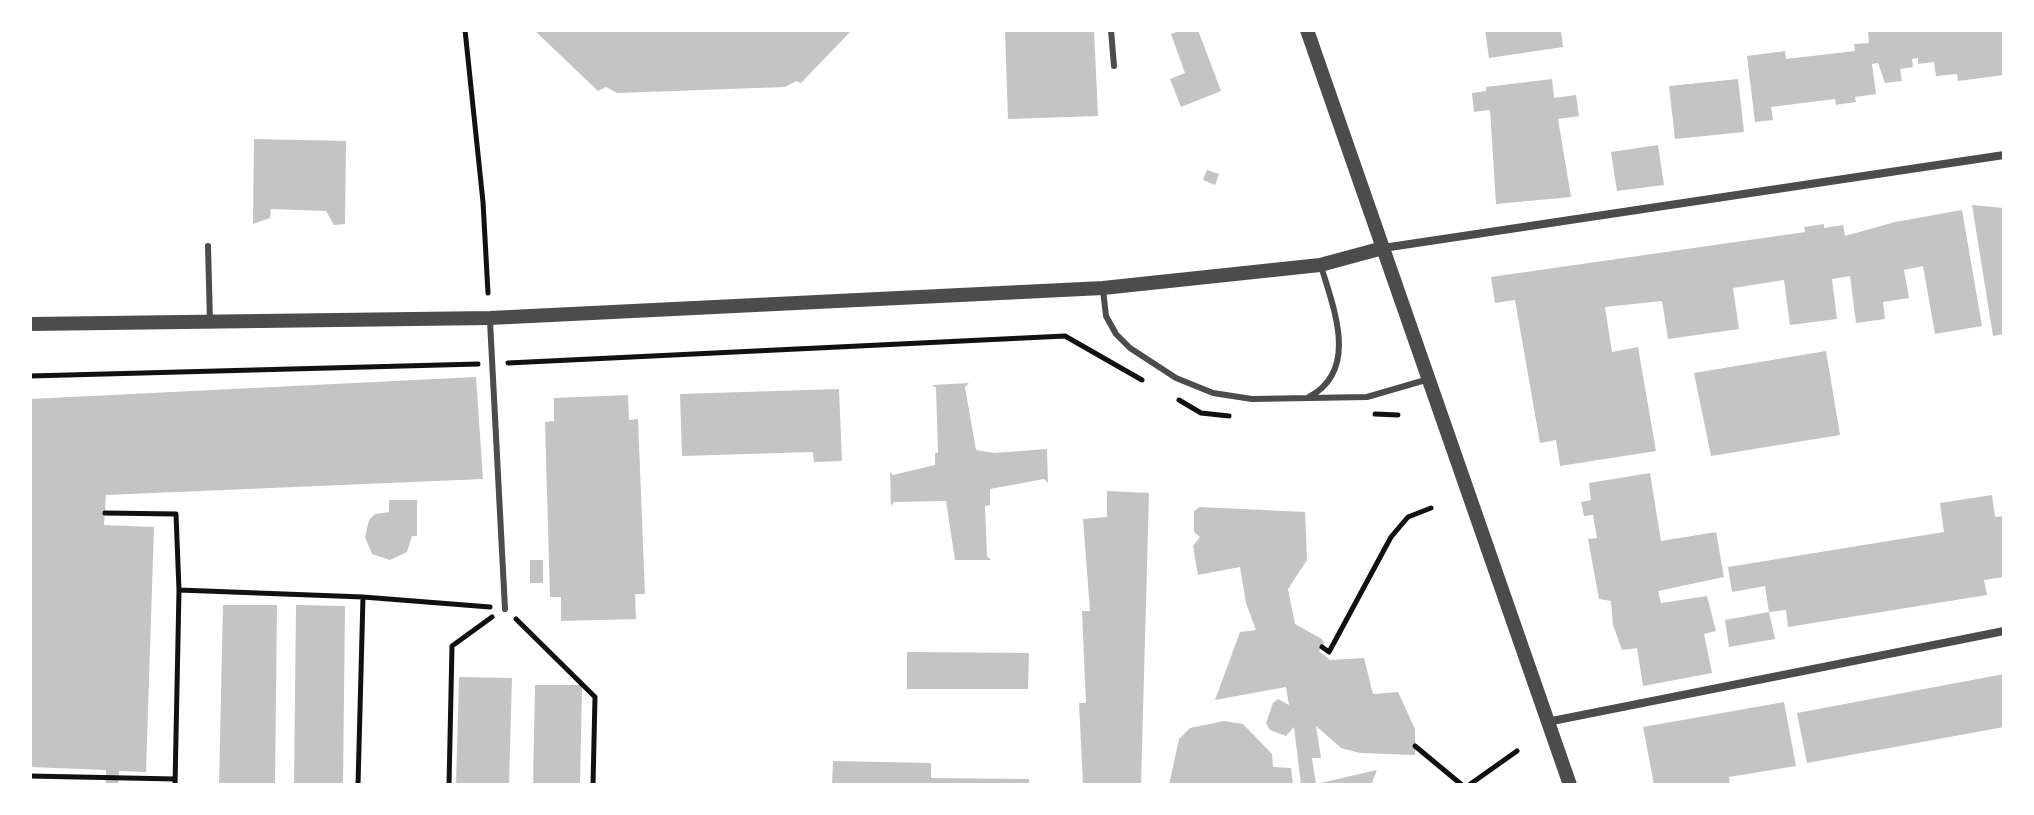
<!DOCTYPE html>
<html>
<head>
<meta charset="utf-8">
<style>
	body { margin:0 }
	#map { position:relative; width:2034px; height:815px; overflow:hidden; background:#fff; font-family:Commissioner,sans-serif }
	canvas { display:block }
	.frame { position:absolute; inset:0; border:32px solid #fff; pointer-events:none }
</style>
</head>
<body>
<div id="map">
<canvas width="2034" height="815"></canvas>
<div class="frame"></div>
</div>
<script>
const ctx = document.querySelector('canvas').getContext('2d');
ctx.lineJoin = 'round';
function paint(path, color) {
  ctx.fillStyle = color;
  ctx.fill(path, 'evenodd');
}
function stroke(path, color, width, dash) {
  ctx.strokeStyle = color;
  ctx.lineWidth = width;
  ctx.lineCap = dash ? 'butt' : 'round';
  ctx.setLineDash(dash || []);
  ctx.stroke(path);
}
paint(new Path2D(`
	M534 30H852L801 83 796 81 785 87 617 93 606 87 598 91Z
	M1005 30H1094L1098 116 1008 119Z
	M1183 30H1198L1221 91 1181 107 1170 79 1185 73 1171 34Z
	M1485 30H1561L1563 47 1489 58Z
	M1868 30H2004V75L1958 81 1957 74 1936 76 1934 62 1918 64V58L1912 59 1913 67 1900 69 1902 81 1885 83 1878 63 1872 64 1876 94 1855 97 1856 102 1836 105 1835 99 1771 107 1773 120 1755 122 1747 56 1785 51 1786 59 1855 51 1854 44 1869 43Z
	M1552 79 1554 98 1576 95 1579 116 1558 119 1571 197 1496 204 1490 110 1474 112 1472 93 1486 91V87Z
	M1738 79 1744 132 1675 139 1669 86Z
	M254 139 346 141 345 224 334 225 326 211 271 209 270 218 253 224Z
	M1658 145 1664 185 1617 191 1611 152Z
	M1207 170 1219 174 1215 185 1203 180Z
	M1972 205 2004 208V334L1993 336Z
	M1962 210 1982 326 1935 334 1923 266 1904 270 1909 298 1883 302 1885 319 1856 323 1850 276 1832 279 1837 319 1790 325 1784 280 1733 288 1739 329 1668 339 1662 301 1605 307 1612 352 1638 347 1656 451 1560 466 1556 440 1540 443 1515 300 1495 303 1491 277 1805 232 1804 227 1824 224V228L1843 225 1845 236 1895 222Z
	M1826 351 1840 435 1711 456 1694 373Z
	M476 377 483 479 106 495 104 525 154 527 146 772 119 771 118 785H106V770L30 767V399Z
	M969 383 965 387 976 450 994 453 1047 449 1048 483 1044 479 990 489V505L985 506 987 556 991 560H955L946 501 894 502 891 506 890 472 893 475 935 465V453H938L936 388 932 385Z
	M839 389 842 461 814 462 813 452 682 456 680 394Z
	M628 395 629 420 638 419 645 594H635L636 619 561 621V597H550L545 422 554 421V398Z
	M1650 473 1661 541 1716 532 1724 577 1658 591 1661 603 1707 596 1716 631 1704 634 1712 673 1643 686 1637 648 1622 650 1613 625 1611 601 1599 599 1588 539 1597 538 1593 515 1584 516 1581 502 1591 500 1589 483Z
	M1107 491 1149 493 1141 785H1083L1079 703H1086L1082 611H1090L1083 519 1107 517Z
	M1992 495 1995 517 2004 516V577L1984 580 1987 595 1788 627 1786 610 1769 612 1765 586 1732 592 1728 567 1944 532 1940 503Z
	M389 500H417V536H412L407 552 390 560 372 554 365 537 369 520 375 514 389 512Z
	M1200 507 1305 512 1307 560 1288 589 1295 624 1322 639 1324 644 1319 651 1330 660 1364 658 1373 694 1398 692 1415 729V755L1360 753 1341 748 1316 726 1321 758H1312L1316 784 1377 770 1371 785H1301L1294 727 1286 736 1270 730 1266 723 1273 703 1278 699 1289 705 1286 687 1215 700 1240 632 1256 630 1246 603 1240 567 1198 575 1193 546 1200 537 1194 532V511Z
	M530 560H543V583H530Z
	M223 605H277L275 785H219Z
	M296 605 345 606 343 785H294Z
	M1769 612 1775 639 1729 647 1725 620Z
	M907 652 1029 653 1028 689H907Z
	M2004 674V727L1807 763 1797 713Z
	M459 677 512 678 509 785H456Z
	M535 685H582L580 785H533Z
	M1784 702 1796 766 1729 777 1730 785H1654L1643 727Z
	M1224 721 1243 724 1272 754 1273 767 1291 768 1293 785H1169L1179 739 1190 728Z
	M833 761 931 763V778L1029 779V785H832Z`), '#c4c4c4');
stroke(new Path2D(`
	M465 30 483 202 488 293
	M508 363 1065 336 1142 380
	M30 376 478 364
	M1179 400 1201 413 1229 416
	M1375 414 1398 415
	M105 513 176 514 179 590 363 597 490 607
	M516 619 595 697 593 785
	M1322 647 1329 652 1391 537 1408 517 1431 508
	M1415 746 1462 785
	M30 776 175 779
	M175 785 179 590
	M358 785 363 597
	M449 785 452 646 492 617
	M1469 785 1517 751`), '#111', 5);
stroke(new Path2D(`
	M1111 30 1114 66
	M208 246 210 322
	M1103 290 1106 316 1116 334 1130 348 1176 378 1213 393 1252 399 1367 397 1429 379
	M490 321 505 609
	M1309 397C1360 370 1333 307 1321 266`), '#4c4c4c', 6);
stroke(new Path2D(`
	M1383 248 2004 155
	M1547 722 2004 631`), '#4c4c4c', 8);
stroke(new Path2D(`
	M1307 30 1570 785
	M30 324 490 318 1103 288 1320 265 1383 248`), '#4c4c4c', 14);
</script>
</body>
</html>
